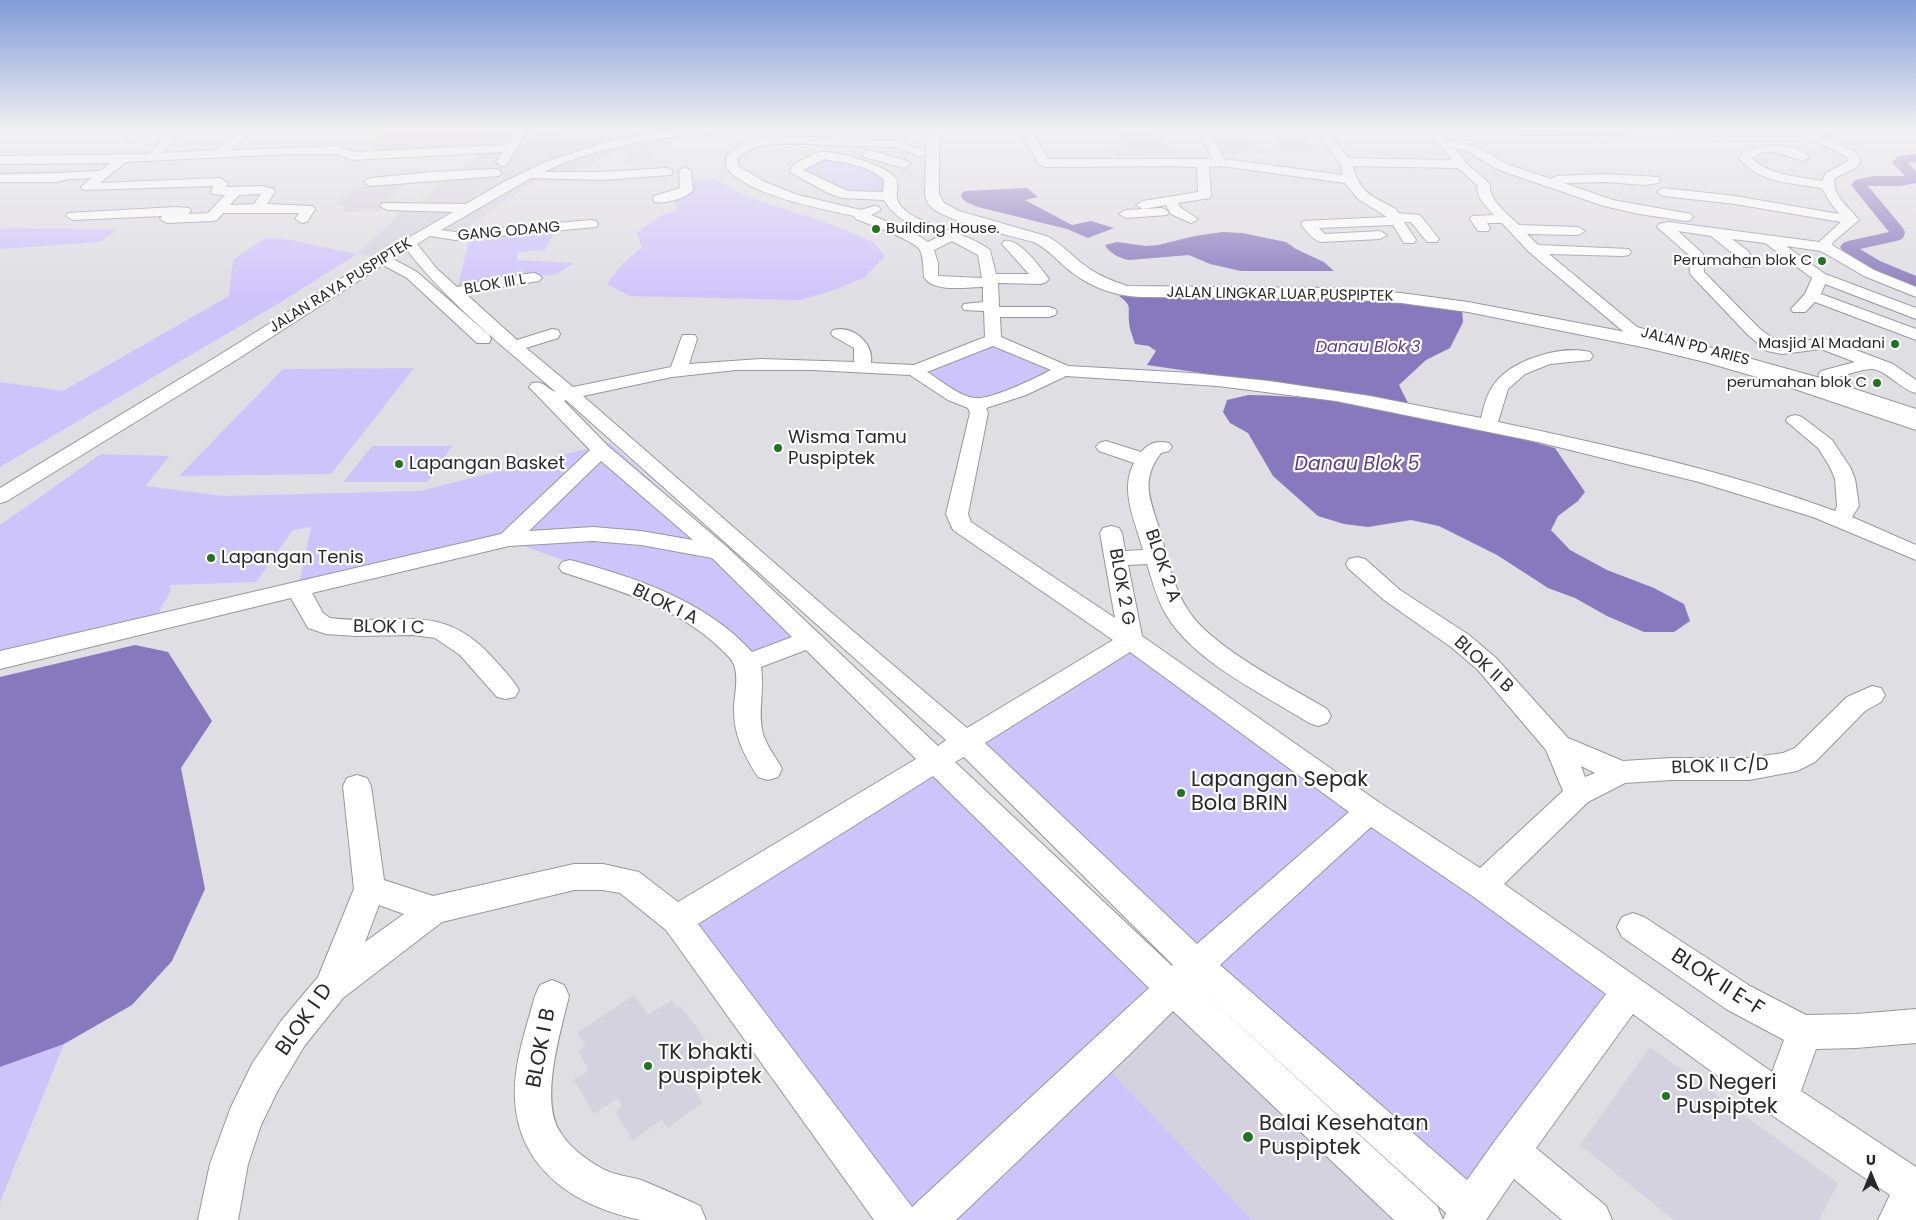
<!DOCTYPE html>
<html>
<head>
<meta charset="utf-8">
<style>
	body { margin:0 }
	#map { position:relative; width:1916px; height:1220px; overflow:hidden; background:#dfdee3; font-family:Poppins,sans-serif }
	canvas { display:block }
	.north { position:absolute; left:1846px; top:1150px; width:50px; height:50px; -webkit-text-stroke:4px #fff; paint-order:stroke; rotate:0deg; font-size:14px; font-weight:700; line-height:20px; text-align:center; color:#28282a }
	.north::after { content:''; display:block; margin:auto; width:18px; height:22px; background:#28282a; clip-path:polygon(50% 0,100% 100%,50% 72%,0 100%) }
</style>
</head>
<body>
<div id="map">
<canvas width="1916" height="1220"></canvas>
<div class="north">U</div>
</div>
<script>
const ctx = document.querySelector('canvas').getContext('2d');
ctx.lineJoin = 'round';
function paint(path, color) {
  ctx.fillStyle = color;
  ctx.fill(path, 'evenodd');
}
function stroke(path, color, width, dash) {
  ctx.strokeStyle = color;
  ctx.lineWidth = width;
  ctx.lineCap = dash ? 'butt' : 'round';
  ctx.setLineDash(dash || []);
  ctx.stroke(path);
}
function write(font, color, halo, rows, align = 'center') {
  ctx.font = font + ' Poppins,sans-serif';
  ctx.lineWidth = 4.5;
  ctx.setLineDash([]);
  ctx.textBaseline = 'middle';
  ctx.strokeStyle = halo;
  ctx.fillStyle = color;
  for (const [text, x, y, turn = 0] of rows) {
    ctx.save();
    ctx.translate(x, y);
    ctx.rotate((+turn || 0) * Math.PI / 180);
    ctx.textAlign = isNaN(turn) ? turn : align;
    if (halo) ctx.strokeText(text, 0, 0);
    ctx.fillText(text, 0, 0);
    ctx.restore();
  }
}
paint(new Path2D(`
	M571 129H664L666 135 720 129H753L733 139 698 138 671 141V147L654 149 653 162 626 163 628 153H614L551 182H534L451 238 428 235 392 258 357 254 401 212 407 207 416 205 443 179 476 160 488 140 507 139 523 134Z
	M1118 131H1160L1171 154 1116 156 1111 148 1124 147Z
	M1206 132H1239L1243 137 1247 138 1258 153 1220 154Z
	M1269 132H1304L1320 153H1283Z
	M404 184 380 211 340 212 346 206 335 204 353 187Z
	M1172 994 1424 1220H1252L1098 1058Z
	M634 995 648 1015 672 1000 677 1008 681 1006 706 1041 702 1044 714 1062 688 1081 703 1102 668 1128 662 1119 633 1141 615 1111 622 1106 618 1098 594 1114 574 1080 589 1070 578 1051 586 1046 577 1033Z
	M1650 1047 1838 1183 1819 1220H1674L1580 1145Z`), '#d4d2de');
paint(new Path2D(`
	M382 129H515L507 139 488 140 483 149 369 155Z
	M824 156 860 164 884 174 885 194 858 195 798 172Z
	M714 179 748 197 833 225 873 242 885 256 864 278 834 290 800 300 630 296 607 284 623 263 642 248 637 232 662 215 677 210 674 198 694 188V180Z
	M11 228 117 230 100 242 0 249V229Z
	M553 229V235L545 250 518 252 517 260 573 263 557 274 458 286 470 236Z
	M265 238 291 240 357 254 281 302 0 467V382L63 391 229 296 233 260Z
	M984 342 1063 371 976 404 918 374Z
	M414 368 331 474 179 476 283 369Z
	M610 443 736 557 810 637 749 656 673 600 510 541 299 584 311 527 293 530 256 582 169 585 171 590 153 623 0 657V525L101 454 169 456 146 486 223 496 420 491Z
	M372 446H452L428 482H343Z
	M1121 635 1619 993 1460 1190 956 736Z
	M936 769 1172 994 1098 1058 1252 1220H905L691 920Z
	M64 1044 0 1202V1067Z`), '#cec4fc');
paint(new Path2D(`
	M1027 188 1038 197 1025 200 1072 225 1091 221 1114 228 1088 238 1067 229 978 207 966 202 961 197 962 193 965 191Z
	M1222 232 1242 233 1286 242 1296 249 1324 262 1334 271H1241L1210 264 1189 255 1129 260C1121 259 1109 253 1105 245L1117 242 1146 246 1158 245 1195 236Z
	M1119 296H1310L1415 304 1462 310 1463 322 1450 348 1426 360 1399 385 1408 403 1147 365 1156 351 1149 346 1135 344C1133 337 1129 328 1129 321 1128 306 1132 306 1119 296Z
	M1248 395C1351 396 1455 420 1555 448L1585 492 1578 501 1558 516 1551 530 1570 550 1607 570 1654 588 1684 604 1690 621 1674 632H1644L1607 616 1575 598 1548 588 1497 555 1439 526 1411 520 1368 527 1344 524 1318 516 1273 476 1248 433 1230 423 1223 412 1227 400Z
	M135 645 168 652 212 721 181 768 205 889 172 961 132 1005 64 1044 0 1067V677Z`), '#8879be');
paint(new Path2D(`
	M1916 154V162L1908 163 1916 171V183L1900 186H1868L1903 228 1905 232C1904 238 1902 240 1896 241L1860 249 1880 261 1916 276V288C1896 283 1849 265 1840 247L1843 243 1848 241 1889 232 1851 185 1855 180 1873 176H1905L1892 162 1898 156Z`), '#8879be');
const minor = new Path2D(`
	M239 129H250L246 137 231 150 337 146 354 152 507 145 517 129H528L506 165 502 166 496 162 503 152 353 160 336 154H288L126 162 100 183 220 178 228 183 226 187 262 186 274 189 275 192 267 204 313 206 315 209 307 222 302 223 295 219 299 213H223L217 220 212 221 167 223 160 219 162 216 73 220 66 216 68 213 176 207 189 208 191 211 188 214 208 213 225 195 212 194 211 191 214 186 83 190 81 187 91 178 69 179 56 182H0V174C33 174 65 173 98 171 102 171 107 165 111 163L0 164V156L149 154 157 147 161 140 127 139 125 137 131 134H174L176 136 163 153 216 150 237 133ZM261 194 254 204 230 205 239 195Z
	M677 129H710L705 132C650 140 594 147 544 172H602L667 168 673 172 671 175 602 180 531 178 441 230 455 232 591 220 596 221 598 224 596 227 455 240 430 236 417 244 436 268 457 287 494 278 534 273 539 275 542 278 539 281 494 288 466 294 517 340 552 329 558 330 560 334 558 338 526 348 573 387 671 367 681 339 683 335H695L697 339 689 364 761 359 854 362V348L833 336 831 333 833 330C853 325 874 343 871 363L914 365 985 337 984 311 964 310 962 307 964 304 983 302V287C967 287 933 293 924 277 923 268 924 259 920 250 914 240 869 224 856 219L854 216C820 208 748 196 726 167V157C746 132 791 137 819 137L824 139 898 141 924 151 926 153 920 157 896 147 819 145 814 144C789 144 758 140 738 158V166L765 182 798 195 861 210 874 206 879 207 881 210 871 215 914 233 928 242 940 236C918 228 896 221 884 200L842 198 828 193 790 172 793 165C801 161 811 154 820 152 833 149 887 166 895 177 903 189 887 198 910 214 935 230 966 232 990 250L996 274H1029L1002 244 1004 241C1019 237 1040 267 1049 279L1046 282 1041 284 998 283 999 307H1049L1055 309 1057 312 1055 315 1049 317H1000L1001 337 1068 366 1192 373 1269 381 1370 396 1481 418C1484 406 1487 393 1495 383 1513 359 1562 345 1590 352L1593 356 1590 360 1550 364 1525 374 1508 389 1498 422C1612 446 1726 471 1835 511L1837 506 1835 479 1830 467 1818 448 1786 421 1788 417 1795 415 1802 417 1832 440 1850 467 1855 479 1859 506 1852 517 1916 545V560L1813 517 1699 482 1538 442 1336 401 1218 386 1066 376 1026 395 986 408 988 413 968 514 971 522 1115 618 1100 533 1103 528 1111 526 1119 528 1122 533 1125 551 1143 550C1136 523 1119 490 1134 463L1099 451 1096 447 1099 443 1106 441 1141 452C1149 443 1156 440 1169 443L1172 447 1169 451 1161 453C1140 480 1150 499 1159 528 1167 555 1172 586 1188 610 1211 647 1289 686 1327 709L1331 716 1327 723 1318 726 1309 723C1262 693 1191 661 1164 611 1156 596 1152 580 1147 564L1128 565 1142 636 1380 803 1480 868 1563 791 1546 750 1478 670 1451 647 1384 600 1349 569 1346 564 1349 559 1357 557 1365 559 1400 590 1469 635 1496 658 1568 738 1623 761 1671 758H1749L1783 753 1795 748 1847 697 1872 686 1881 688 1885 695 1881 702 1865 711 1815 762 1797 771 1749 780H1671L1625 783 1588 802 1504 884 1772 1072 1784 1040 1726 1009 1622 937 1617 927 1622 917 1633 913 1644 917 1750 986 1806 1015 1856 1014 1916 1009V1043L1856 1048 1816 1049 1801 1091 1916 1167V1220H1878L1890 1195 1767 1112 1633 1014 1536 1148 1606 1206 1612 1220H1562L1514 1179 1486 1220H1443L1446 1213 1197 987 1437 1206 1443 1220H1394L1173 1011 1128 1056 956 1220H874L666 930 620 893 603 890H574L442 922 343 998 305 1045 278 1090 261 1125 248 1164 238 1220H198L210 1164 231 1107 252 1064 281 1021 318 977 354 889 343 786 347 778 357 775 367 778 371 786 384 880 433 896 574 864H603L639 872 678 902 916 759 806 650 761 667C765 690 757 712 763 734 767 747 776 757 782 769L778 777 768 780 758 777C743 754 733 733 734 706 735 693 738 680 735 668 734 661 727 655 722 650 679 607 617 590 562 572L559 567 562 562 570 560C635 577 706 601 752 652L792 637 712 558 641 545 593 541 509 546 312 593 323 613 330 618C396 627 439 599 492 657 501 667 512 678 519 690L515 697 506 699 497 697 460 655 435 638 413 635 356 636 326 634 308 628 291 598 0 669V651L501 534 590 450 529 387 532 383C544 380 547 389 556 392 505 348 449 304 407 250L393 259 417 272 489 335 491 339 489 343H477L407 278 383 265 233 362 7 501 0 503V488L221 354 377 256 453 212 387 210 380 206 382 203 466 204 504 182 543 163 600 144 645 134ZM825 159C845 163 869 165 884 180L883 192 848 191 803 170ZM952 241 978 255 982 278 938 276V263L934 250ZM993 346 1051 370C1036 378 991 400 975 398 958 396 941 380 927 372ZM736 370H813L910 375 948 400 968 408 970 413 946 514 953 530 1113 640 967 728 833 614 583 396 672 377ZM566 400 946 740 938 746 727 547 608 446 564 401ZM601 461 693 540 641 531 593 527 529 531ZM1130 652 1349 812 1197 944 985 743ZM964 757 1173 965 1172 966 955 762ZM1581 766 1595 773 1585 777ZM933 776 1149 988 912 1207 698 924ZM1371 827 1471 895 1606 994 1497 1138 1467 1180 1220 965ZM379 905 404 914 365 942Z
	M1019 129H1030L1048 159H1213L1197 130 1208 129 1224 159 1343 175 1340 163 1314 129H1324L1349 158 1452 160 1428 130 1439 129 1447 139 1477 147 1507 164 1551 179 1557 176 1605 174 1658 177 1660 180 1658 183 1645 185 1605 182 1564 183 1613 200 1691 214 1693 217 1691 220 1686 221 1639 214 1604 206 1499 170 1469 152 1454 148 1469 166 1488 182 1490 185C1488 200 1510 216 1519 225L1578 227 1585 231 1578 235 1527 234 1538 245 1629 249 1631 252 1629 255 1624 256 1549 254 1637 327 1820 378 1818 375 1821 371 1855 362 1821 349 1782 354 1767 351 1748 335 1692 276 1690 273 1689 255 1657 227 1659 224 1668 222 1819 242 1841 222 1735 204 1663 196 1657 192 1663 188 1735 196 1839 214 1828 199 1822 188C1795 184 1756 182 1739 158 1752 142 1796 142 1809 157L1803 161C1786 156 1769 146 1752 158 1768 175 1800 177 1822 181L1826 173 1848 161 1847 157 1797 132 1800 129 1807 130 1856 152 1860 161 1857 167 1835 178C1831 195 1850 208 1859 220L1833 242 1832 245 1874 270 1916 287V297L1864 276 1821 251 1786 246 1825 274 1916 308V319L1825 284 1821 294 1916 329V340L1815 302 1805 312H1793L1791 309 1805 294 1812 278 1765 243 1732 239 1748 251 1756 264 1754 267H1744L1737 257 1711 236 1678 231 1703 254 1704 272 1760 329 1779 343 1823 339 1829 340 1893 364 1916 380V393C1901 390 1884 368 1871 369 1857 370 1841 377 1827 380L1916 409V421L1794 381 1625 333 1529 252 1502 223H1487L1490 228 1488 231H1478L1470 219 1472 216 1494 215C1487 207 1475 197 1478 186L1458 168 1353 166C1360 194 1372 196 1396 209L1398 213 1420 215 1439 239 1437 242H1427L1411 222H1404L1416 240 1414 243H1404L1393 225 1319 228 1325 234 1380 231 1387 235 1380 239 1321 242C1313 240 1306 231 1301 224L1303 221 1387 217 1358 199 1345 183 1220 166 1209 167 1211 195 1210 198 1178 203 1181 208 1198 219 1191 223 1171 214 1166 205 1143 209 1136 205 1143 201 1198 192 1197 167 1171 166 1044 167 1038 163Z
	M868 150 908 161 910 164 904 168 864 157 862 154Z
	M685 167 691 171 693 190C686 199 665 204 654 202L653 199 654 196 680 188 679 171Z
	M495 169 499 170 501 173 499 176 370 186 364 182 370 178 431 172Z
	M1162 208 1169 212 1167 215 1126 218 1119 214 1126 210Z
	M552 980 564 985 569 996C561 1030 540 1098 559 1130 568 1146 585 1159 601 1168 612 1175 628 1176 641 1180 661 1188 681 1197 700 1206L706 1220C688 1220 658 1220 641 1220 577 1207 519 1171 515 1100 513 1065 526 1029 535 996L540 985Z`);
const major = new Path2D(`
	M927 129H939V194L944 203 959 211 1046 236C1062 243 1073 258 1087 267 1099 276 1113 281 1127 286L1329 288 1401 293 1468 302 1647 336 1719 354 1788 374 1916 416V430L1774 382 1705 362 1647 348 1468 312 1401 303 1329 298 1140 297C1117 296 1093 288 1074 274 1060 264 1050 250 1034 242 1008 235 956 224 935 210 929 206 926 201 925 194Z
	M1146 129H1916V132L1793 136 1152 133Z`);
stroke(minor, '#98979c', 2);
stroke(major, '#98979c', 2);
paint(minor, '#fff');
paint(major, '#fff');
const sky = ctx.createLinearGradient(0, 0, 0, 300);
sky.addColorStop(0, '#819cd7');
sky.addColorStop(0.43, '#f1f0f2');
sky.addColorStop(1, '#f1f0f200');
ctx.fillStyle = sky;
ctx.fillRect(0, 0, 1916, 300);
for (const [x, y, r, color] of [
	[876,229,5,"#21751f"],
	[1822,261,5,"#21751f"],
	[1895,344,5,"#21751f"],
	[1877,383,5,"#21751f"],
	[778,448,5,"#21751f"],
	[399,464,5,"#21751f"],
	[211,558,5,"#21751f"],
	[1181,793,5,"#21751f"],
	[648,1066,5,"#21751f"],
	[1666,1096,5,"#21751f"],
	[1248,1137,6,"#21751f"]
]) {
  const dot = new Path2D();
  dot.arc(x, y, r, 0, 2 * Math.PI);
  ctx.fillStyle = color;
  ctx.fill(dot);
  stroke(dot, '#fff', 2);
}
write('15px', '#28282a', '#fff', [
	["Building House.",886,229,"left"],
	["Perumahan blok C",1812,261],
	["Masjid Al Madani",1885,344],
	["perumahan blok C",1867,383]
], 'right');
write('15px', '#28282a', '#fff', [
	["GANG ODANG",509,232,-5],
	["BLOK III L",495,285,-10],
	["JALAN RAYA PUSPIPTEK",341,286,-32],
	["JALAN LINGKAR LUAR PUSPIPTEK",1280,295,1],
	["JALAN PD ARIES",1695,347,15]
]);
write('italic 16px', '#543d91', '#fff', [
	["Danau Blok 3",1368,348]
]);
write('18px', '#28282a', '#fff', [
	["Wisma Tamu",788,438],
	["Puspiptek",788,459],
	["Lapangan Basket",409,464],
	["Lapangan Tenis",221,558]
], 'left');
write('18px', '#28282a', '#fff', [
	["BLOK 2 A",1162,566,71],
	["BLOK 2 G",1121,587,80],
	["BLOK I A",665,605,26],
	["BLOK I C",389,628,1],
	["BLOK II B",1483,665,43],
	["BLOK II C/D",1720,767,-2]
]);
write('italic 19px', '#543d91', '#fff', [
	["Danau Blok 5",1357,465]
]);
write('21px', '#28282a', '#fff', [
	["Lapangan Sepak",1191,781],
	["Bola BRIN",1191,805],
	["TK bhakti",658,1054],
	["puspiptek",658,1078],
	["SD Negeri",1676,1084],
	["Puspiptek",1676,1108],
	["Balai Kesehatan",1259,1125],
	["Puspiptek",1259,1149]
], 'left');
write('21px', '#28282a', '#fff', [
	["BLOK II E-F",1717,983,33],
	["BLOK I D",305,1020,-55],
	["BLOK I B",542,1048,-79]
]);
</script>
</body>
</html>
